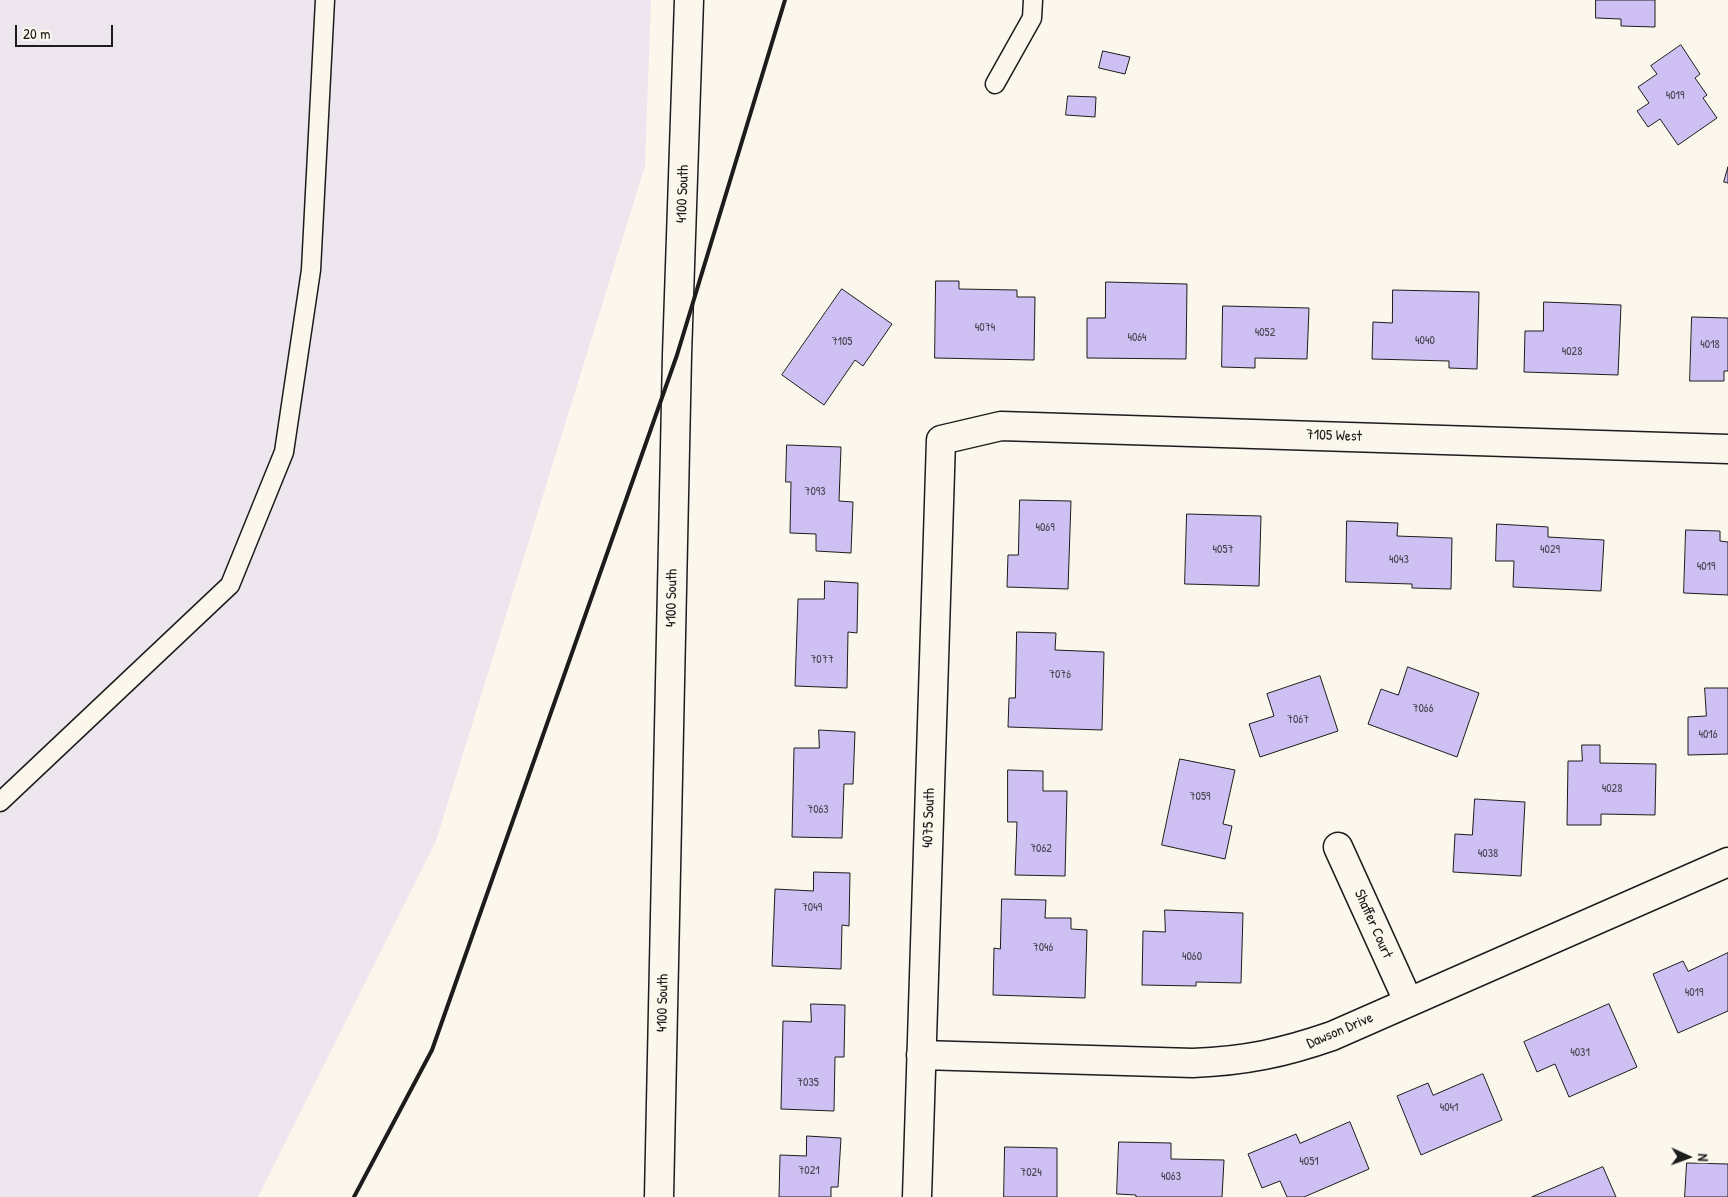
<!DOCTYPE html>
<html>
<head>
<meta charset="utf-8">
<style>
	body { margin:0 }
	#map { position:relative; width:1728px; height:1197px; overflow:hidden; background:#fbf7ec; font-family:"Patrick Hand",sans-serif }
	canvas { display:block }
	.north { position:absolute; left:1663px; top:1132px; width:50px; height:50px; -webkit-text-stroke:4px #fbf7ec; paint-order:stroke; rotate:92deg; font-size:14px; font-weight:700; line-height:20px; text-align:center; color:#1c1c1c }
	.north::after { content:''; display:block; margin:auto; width:18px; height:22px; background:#1c1c1c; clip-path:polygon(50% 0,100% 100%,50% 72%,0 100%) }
	.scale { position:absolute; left:15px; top:25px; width:98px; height:22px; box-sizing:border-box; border:2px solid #1c1c1c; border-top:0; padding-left:6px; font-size:15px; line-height:18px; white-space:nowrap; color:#1c1c1c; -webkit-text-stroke:4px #fbf7ec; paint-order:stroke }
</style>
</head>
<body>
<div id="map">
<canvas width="1728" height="1197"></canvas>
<div class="north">N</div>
<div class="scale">20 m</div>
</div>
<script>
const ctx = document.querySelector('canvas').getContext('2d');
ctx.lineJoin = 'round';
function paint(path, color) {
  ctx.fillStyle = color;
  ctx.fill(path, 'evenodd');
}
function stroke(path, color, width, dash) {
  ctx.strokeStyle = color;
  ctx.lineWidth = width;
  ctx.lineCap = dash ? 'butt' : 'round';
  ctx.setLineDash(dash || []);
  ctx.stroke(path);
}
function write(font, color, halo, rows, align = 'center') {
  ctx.font = font + ' "Patrick Hand",sans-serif';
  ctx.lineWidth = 4.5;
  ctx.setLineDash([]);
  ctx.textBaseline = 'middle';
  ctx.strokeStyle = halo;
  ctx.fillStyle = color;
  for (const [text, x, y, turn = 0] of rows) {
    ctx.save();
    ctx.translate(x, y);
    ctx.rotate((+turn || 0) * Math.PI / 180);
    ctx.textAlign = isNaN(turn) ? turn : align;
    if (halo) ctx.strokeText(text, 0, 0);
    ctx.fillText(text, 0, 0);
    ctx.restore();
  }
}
paint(new Path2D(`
	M0 0H651L645 166 436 841 258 1197H0Z`), '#eee6ee');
const building = new Path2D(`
	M1596 0H1655V27L1621 26V19L1596 18Z
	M1681 45 1700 74 1695 78 1707 95 1703 98 1717 118 1678 145 1660 119 1648 127 1637 111 1649 103 1638 87 1657 74 1651 66Z
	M1103 51 1130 57 1125 74 1099 68Z
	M1068 96 1096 97 1095 117 1066 115Z
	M1728 167V183L1724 182Z
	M936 281H959V289L1017 290V297H1035L1034 360 935 358Z
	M1106 282 1187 284 1186 359 1087 358V318H1105Z
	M842 289 892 324 863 366 855 360 824 405 782 375Z
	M1393 290 1479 292 1477 369 1449 368V361L1372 359 1373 322 1392 323Z
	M1544 302 1621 305 1618 375 1524 372 1525 331H1543Z
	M1223 306 1309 308 1307 359 1255 358V368L1222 367Z
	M1692 317 1728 318V371H1724V381H1690Z
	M787 445 841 447 839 501 853 502 851 553 816 551V534L790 533 791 482H786Z
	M1020 500 1071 501 1068 589 1007 587 1008 555H1018Z
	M1187 514 1261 516 1259 586 1185 584Z
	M1347 521 1398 523 1397 536 1452 538 1451 589 1412 588V584L1346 582Z
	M1497 524 1548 527V537L1604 540 1601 591 1513 587 1514 561H1496Z
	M1686 530 1720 531V541L1728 542V595L1684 593Z
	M825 581 858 583 857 633 848 632 847 688 795 686 798 599H824Z
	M1017 632 1056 633 1055 650 1104 652 1102 730 1008 727 1009 698H1015Z
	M1408 667 1479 693 1457 757 1368 724 1381 689 1398 695Z
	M1320 676 1338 731 1260 757 1249 724 1274 716 1267 694Z
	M1705 688H1728V754L1688 755V717L1706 716Z
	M819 730 855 732 853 784H844L842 838 792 837 794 748H819Z
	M1582 745H1600V763L1656 764 1655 815 1601 814V825H1567L1568 761H1582Z
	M1180 759 1235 770 1223 824 1232 826 1225 859 1162 845Z
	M1008 770 1043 771V791H1067L1065 876 1015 875 1017 822H1008Z
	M1475 799 1525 802 1521 876 1453 872 1455 834 1472 835Z
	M814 872 850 873 849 926 842 925 841 969 772 966 775 889 813 891Z
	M1002 899 1046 900 1045 918H1071V929L1087 930 1085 998 993 995 994 948 1000 949Z
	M1165 910 1243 913 1241 983 1196 982V986L1142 985 1143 931 1165 932Z
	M1728 953V1011L1678 1033 1653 974 1683 961 1688 971Z
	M811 1004 845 1005 844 1057H835L834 1111 781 1109 783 1021 811 1022Z
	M1609 1004 1637 1067 1569 1097 1555 1064 1537 1072 1524 1042Z
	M1483 1074 1502 1120 1421 1155 1397 1096 1428 1083 1433 1095Z
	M1350 1122 1369 1169 1304 1197H1287L1280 1181 1262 1188 1248 1154 1296 1134 1300 1143Z
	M807 1136 841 1138 838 1187H831V1197H779L780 1155 806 1156Z
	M1119 1142 1171 1143V1159L1224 1160 1222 1197H1136V1195L1117 1194Z
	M1005 1147 1057 1148V1197H1004Z
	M1687 1163 1728 1164V1197H1685Z
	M1603 1167 1616 1197H1532Z`);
paint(building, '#cec0f2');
stroke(building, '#1c1c1c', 1);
const service = new Path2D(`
	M995 84 1032 18 1033 0
	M0 802 230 585 284 452 311 270 325 0`);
const minor = new Path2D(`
	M1338 847 1408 1001
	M921 1055 1193 1063C1245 1061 1283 1053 1332 1036L1728 862
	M917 1197 941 440 1001 426 1728 449`);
const secondary = new Path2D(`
	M659 1197 677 355 689 0`);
stroke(service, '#1c1c1c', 21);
stroke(minor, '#1c1c1c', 31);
stroke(secondary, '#1c1c1c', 31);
stroke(service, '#fbf7ec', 18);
stroke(minor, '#fbf7ec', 28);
stroke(secondary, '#fbf7ec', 28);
stroke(new Path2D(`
	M354 1197 432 1050 677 355 785 0`), '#1c1c1c', 4);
write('12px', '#484552', null, [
	["4019",1675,96],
	["4074",985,328],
	["4052",1265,333],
	["4064",1137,338],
	["4040",1425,341],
	["7105",842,342],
	["4018",1710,345],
	["4028",1572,352],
	["7093",815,492],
	["4069",1045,528],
	["4057",1223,550],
	["4029",1550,550],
	["4043",1399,560],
	["4019",1706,567],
	["7077",822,660],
	["7076",1060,675],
	["7066",1423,709],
	["7067",1298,720],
	["4016",1708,735],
	["4028",1612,789],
	["7059",1200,797],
	["7063",818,810],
	["7062",1041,849],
	["4038",1488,854],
	["7049",812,908],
	["7046",1043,948],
	["4060",1192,957],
	["4019",1694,993],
	["4031",1580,1053],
	["7035",808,1083],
	["4041",1449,1108],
	["4051",1309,1162],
	["7021",809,1171],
	["7024",1031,1173],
	["4063",1171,1177]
]);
write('15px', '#1c1c1c', '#fbf7ec', [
	["4100 South",683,194,-88],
	["7105 West",1334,436,2],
	["4100 South",672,598,-89],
	["4075 South",929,818,-88],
	["Shaffer Court",1373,924,66],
	["4100 South",663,1003,-89],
	["Dawson Drive",1340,1031,-23]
]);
</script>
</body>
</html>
